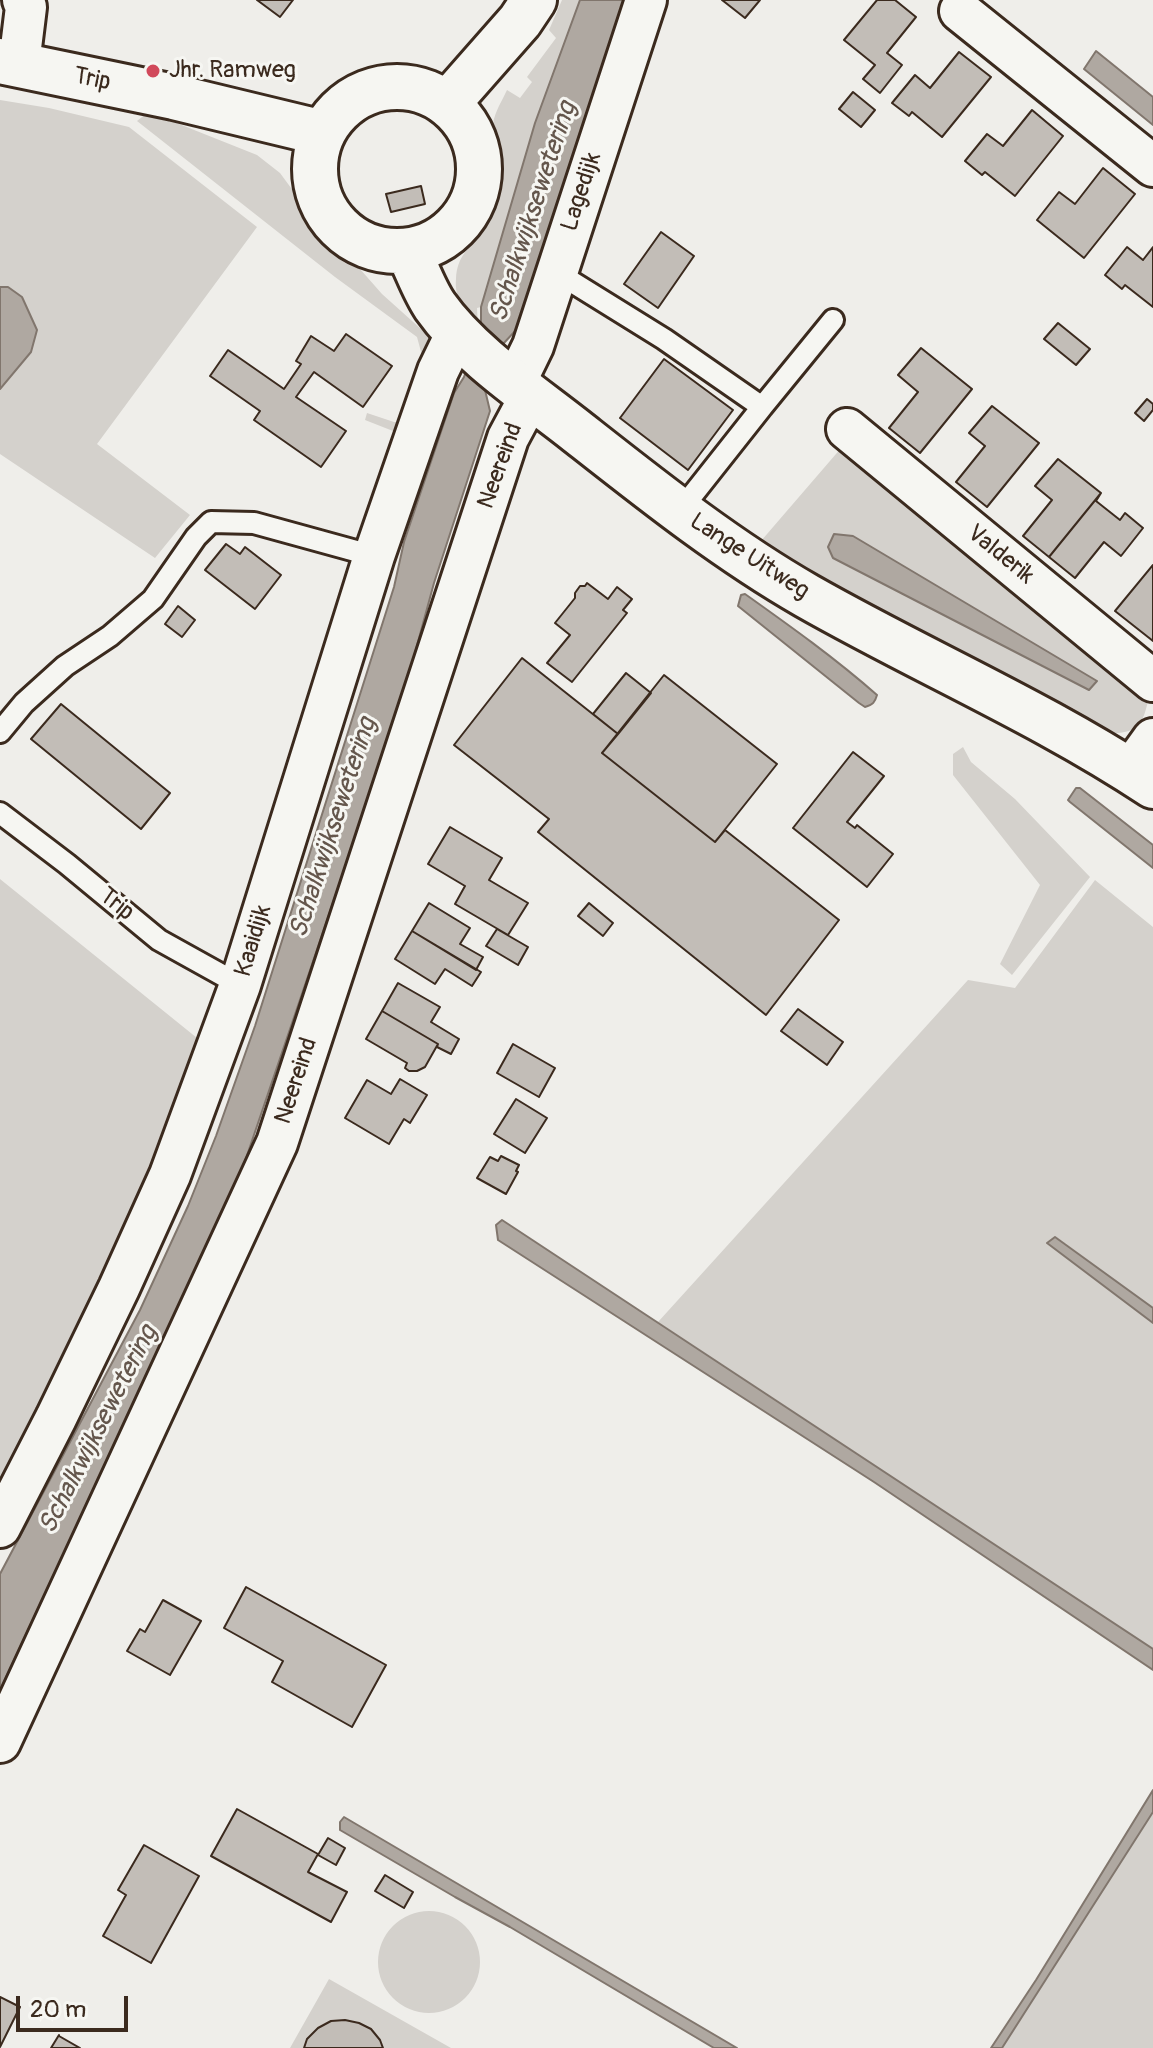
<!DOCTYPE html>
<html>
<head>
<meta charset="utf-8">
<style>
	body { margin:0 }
	#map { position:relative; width:1153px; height:2048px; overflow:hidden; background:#efeeea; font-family:Pangolin,sans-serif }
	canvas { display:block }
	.scale { position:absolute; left:16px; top:1996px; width:112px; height:36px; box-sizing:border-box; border:4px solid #3b2a1e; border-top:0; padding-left:10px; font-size:24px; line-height:28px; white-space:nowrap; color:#3b2a1e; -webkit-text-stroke:6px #f6f6f2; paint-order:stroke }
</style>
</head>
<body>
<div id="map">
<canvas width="1153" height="2048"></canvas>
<div class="scale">20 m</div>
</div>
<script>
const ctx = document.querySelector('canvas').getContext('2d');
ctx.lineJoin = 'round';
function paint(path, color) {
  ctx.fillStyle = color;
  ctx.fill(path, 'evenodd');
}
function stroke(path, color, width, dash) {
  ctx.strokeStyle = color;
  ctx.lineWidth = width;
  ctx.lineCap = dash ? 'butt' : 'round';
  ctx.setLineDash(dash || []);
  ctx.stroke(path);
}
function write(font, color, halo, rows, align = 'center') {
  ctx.font = font + ' Pangolin,sans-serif';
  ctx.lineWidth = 6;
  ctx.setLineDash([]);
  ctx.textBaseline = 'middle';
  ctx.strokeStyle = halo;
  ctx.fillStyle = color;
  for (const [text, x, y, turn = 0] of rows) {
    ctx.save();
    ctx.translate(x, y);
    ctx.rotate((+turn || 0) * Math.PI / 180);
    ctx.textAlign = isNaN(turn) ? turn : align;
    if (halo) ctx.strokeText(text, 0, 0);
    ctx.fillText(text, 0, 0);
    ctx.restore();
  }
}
paint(new Path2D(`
	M562 0H580L535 123 481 307 477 308 478 327C466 311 454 299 456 279 457 255 470 249 481 231 488 221 493 209 497 197 504 172 490 148 493 124 495 111 502 101 507 90L520 98 532 82 527 77 556 38 549 30Z
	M0 100 49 108 129 127 257 227 97 444 190 515 155 558 0 454V389L31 353 8 287H0Z
	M147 113 159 116 257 155 280 173 294 192 301 216 312 234 327 250 345 263 360 269 382 294 431 338 433 342 400 431H393L365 420 367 413 394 422H398L403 419 423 359 417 337 335 277 137 121Z
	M842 447 1137 682 1148 701C1142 728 1136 732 1109 734L814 575 761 541ZM853 536 1097 681 1089 690 833 558Z
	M963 747 971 762 1015 799 1090 877 1012 975 1000 964 1040 885 953 775V754Z
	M0 879 202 1042 142 1197 0 1506Z
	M1095 880 1153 927V1308L1056 1237 1048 1243 1153 1323V1649L658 1322 968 980 1015 988Z
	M1153 1812V2048H1002Z
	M378 1962a51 51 0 1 1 102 0a51 51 0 1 1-102 0Z
	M329 1979 451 2048H290Z`), '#d4d1cc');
const water = new Path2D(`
	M580 0H624L517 329 503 344 485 390 490 411 434 583 403 697 240 1176 0 1690V1574L140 1310 188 1206 216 1136 255 1026 394 587 404 542 454 393 464 377 481 326V307L535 123Z
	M1096 51 1153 97V125L1084 69Z
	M0 287H8L22 297 37 330 31 352 0 389Z
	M834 534 853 536 1097 681 1089 690 833 558 828 547Z
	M745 594C790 626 835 658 877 695 875 702 873 705 865 707L859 703 738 606 741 595Z
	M1076 788H1080L1153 845V868L1070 802 1068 800Z
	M502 1220 1153 1649V1670L874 1482 498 1240 496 1225Z
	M1055 1237 1153 1308V1323L1047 1243Z
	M1153 1790V1812L1002 2048H991L1036 1980Z
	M344 1817 737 2048H714L510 1927 455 1897 340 1830V1822Z`);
paint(water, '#afa8a1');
stroke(water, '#81766d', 2);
const building = new Path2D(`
	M257 0H293L280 17Z
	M722 0H760L745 18Z
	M877 0H895L916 17 887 53 902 65 880 93 863 79 875 65 844 40Z
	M959 52 991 77 942 137 912 112 909 116 892 103 915 75 930 88Z
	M853 92 875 110 861 127 839 109Z
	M1032 110 1063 136 1015 196 985 172 982 175 965 161 987 134 1003 146Z
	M1103 168 1135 194 1084 258 1037 220 1059 192 1075 204Z
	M421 186 425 204 391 212 386 194Z
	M661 232 694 256 658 308 624 284Z
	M1127 247 1143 260 1153 247V307L1125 285 1122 289 1105 275Z
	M1058 323 1090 349 1076 365 1044 339Z
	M346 334 392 366 363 407 314 372 296 397 346 431 321 467 254 420 260 411 210 376 228 350 284 389 301 364 296 361 311 336 334 351Z
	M921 348 972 389 920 453 889 428 918 392 898 375Z
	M664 359 733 410 688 470 620 418Z
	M1147 399 1153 404V410L1144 421 1135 413Z
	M992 406 1039 443 987 507 956 482 985 446 969 433Z
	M1058 459 1101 493 1049 557 1023 536 1052 500 1035 486Z
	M1101 493 1096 501 1120 520 1125 513 1143 528 1121 556 1104 542 1075 578 1049 557Z
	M226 544 240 554 245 547 281 575 255 609 205 570Z
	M1153 565V641L1115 611Z
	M587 583 608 599 617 587 632 599 623 610 627 613 572 682 547 663 570 635 555 623 575 598V593L580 586H585Z
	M178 606 195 620 182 637 165 624Z
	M522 658 618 734 602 753 715 842 725 830 839 920 766 1015 538 832 549 819 454 745Z
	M626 673 651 693 618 734 593 714Z
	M664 675 777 764 715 842 602 753Z
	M61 704 170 793 141 829 31 739Z
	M853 752 884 776 847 822 855 828 857 825 893 854 867 887 793 828Z
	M450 827 502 858 489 880 528 903 508 935 455 904 465 886 428 864Z
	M429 903 470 928 460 944 483 957 476 970 412 931Z
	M589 903 613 923 603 936 578 916Z
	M497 929 528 947 518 965 486 946Z
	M412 931 481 972 472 986 445 969 435 984 395 959Z
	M398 983 440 1007 431 1022 459 1039 451 1054 437 1047 438 1044 382 1011Z
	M798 1009 843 1042 827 1065 781 1031Z
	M382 1011 438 1044 425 1067 417 1071H409L405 1068 407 1063 366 1039Z
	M513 1044 555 1068 539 1097 497 1073Z
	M400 1079 427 1095 410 1123 404 1119 389 1144 345 1118 367 1080 391 1094Z
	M516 1099 547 1118 525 1153 494 1134Z
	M501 1156 519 1165 516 1171 518 1172 506 1194 477 1178 490 1157 498 1161Z
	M246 1587 386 1665 352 1727 272 1682 283 1661 224 1628Z
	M163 1600 201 1621 170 1675 127 1651 140 1629 145 1632Z
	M237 1809 318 1854 308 1872 347 1892 331 1922 211 1856Z
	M328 1838 345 1848 336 1865 318 1855Z
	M144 1845 199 1876 151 1963 103 1936 126 1895 118 1890Z
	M385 1875 413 1892 404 1908 375 1891Z
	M0 1997 20 2007 0 2047Z
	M345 2020 359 2023 371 2029 380 2040 383 2048H304L307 2039 318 2028 331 2021Z
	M59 2035V2036L80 2048H51Z`);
paint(building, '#c2bdb7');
stroke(building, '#3b2a1e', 2);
const service = new Path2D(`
	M556 272 664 339 762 407 679 512
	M762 407 833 320
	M0 732 24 703 65 666 110 636 153 599 196 537 211 522 254 523 374 556
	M0 813 67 864 159 940 240 985`);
const minor = new Path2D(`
	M960 11 1153 166
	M19 64 26 7 23 0
	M515 383 533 346 646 0
	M847 429 1153 681
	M1130 771 1153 739
	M0 1527 56 1418 119 1288 170 1175 240 985 374 556 438 371 456 334
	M0 1742 277 1143 508 438 531 395`);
const tertiary = new Path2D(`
	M0 61 174 97 323 133
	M315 169a82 82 0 1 1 164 0a82 82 0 1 1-164 0Z
	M447 104 520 21 534 0
	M408 251C417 269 424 290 435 306 469 354 528 393 575 430 650 489 725 549 807 596 921 661 1043 713 1153 786`);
stroke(service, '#3b2a1e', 26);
stroke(minor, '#3b2a1e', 46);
stroke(tertiary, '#3b2a1e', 50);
stroke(service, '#f6f6f2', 20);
stroke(minor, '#f6f6f2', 40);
stroke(tertiary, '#f6f6f2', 44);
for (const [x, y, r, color] of [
	[153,71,8,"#d1495b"]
]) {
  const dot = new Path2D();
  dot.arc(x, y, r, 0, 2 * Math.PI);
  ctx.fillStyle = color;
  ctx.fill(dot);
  stroke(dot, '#f6f6f2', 3);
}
write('24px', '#3b2a1e', '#f6f6f2', [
	["Jhr. Ramweg",169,71]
], 'left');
write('24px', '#3b2a1e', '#f6f6f2', [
	["Trip",92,80,12],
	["Lagedijk",582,192,-72],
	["Neereind",501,466,-70],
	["Valderik",1000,555,39],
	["Lange Uitweg",749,557,33],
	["Trip",116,905,39],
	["Kaaidijk",254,941,-73],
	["Neereind",297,1081,-72]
]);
write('italic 26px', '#64564c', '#f6f6f2', [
	["Schalkwijksewetering",534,212,-72],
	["Schalkwijksewetering",334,828,-72],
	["Schalkwijksewetering",99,1430,-63]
]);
</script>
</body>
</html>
